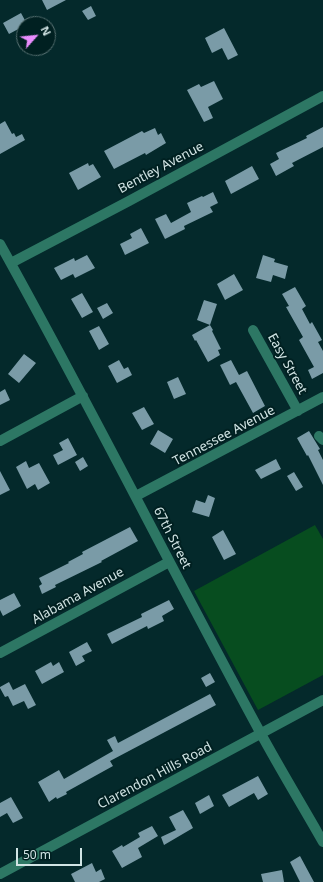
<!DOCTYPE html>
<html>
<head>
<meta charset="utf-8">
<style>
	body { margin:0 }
	#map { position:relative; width:323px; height:882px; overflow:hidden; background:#04292b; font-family:"Noto Sans",sans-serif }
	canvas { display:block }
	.north { position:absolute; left:16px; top:16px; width:40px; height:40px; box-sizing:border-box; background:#002021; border:1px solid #546e6f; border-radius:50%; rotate:63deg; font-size:11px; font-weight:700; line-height:16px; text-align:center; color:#d1e4e4 }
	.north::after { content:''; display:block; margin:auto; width:14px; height:18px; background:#e98dfe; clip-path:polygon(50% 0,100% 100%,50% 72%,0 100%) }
	.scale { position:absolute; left:16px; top:848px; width:66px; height:18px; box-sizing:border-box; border:2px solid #d1e4e4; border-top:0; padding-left:5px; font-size:12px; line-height:14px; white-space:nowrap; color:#d1e4e4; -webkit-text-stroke:3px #002021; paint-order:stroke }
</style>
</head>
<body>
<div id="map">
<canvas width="323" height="882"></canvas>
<div class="north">N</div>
<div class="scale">50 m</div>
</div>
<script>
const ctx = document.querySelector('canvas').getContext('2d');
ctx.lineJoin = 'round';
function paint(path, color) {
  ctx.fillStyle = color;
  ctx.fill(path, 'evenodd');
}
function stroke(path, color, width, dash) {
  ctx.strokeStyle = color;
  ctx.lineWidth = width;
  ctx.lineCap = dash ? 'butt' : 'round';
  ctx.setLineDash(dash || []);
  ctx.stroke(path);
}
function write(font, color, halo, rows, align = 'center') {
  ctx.font = font + ' "Noto Sans",sans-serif';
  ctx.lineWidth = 4;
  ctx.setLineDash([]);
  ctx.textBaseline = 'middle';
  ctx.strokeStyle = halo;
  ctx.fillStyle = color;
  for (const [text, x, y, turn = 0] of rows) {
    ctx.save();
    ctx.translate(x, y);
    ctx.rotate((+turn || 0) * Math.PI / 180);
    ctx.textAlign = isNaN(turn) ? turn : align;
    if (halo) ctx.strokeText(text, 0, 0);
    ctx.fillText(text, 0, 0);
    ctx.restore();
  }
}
paint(new Path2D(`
	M315 525 323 539V675L258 710 194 591Z`), '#074d1f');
paint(new Path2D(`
	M42 0H66L47 10Z
	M91 6 96 16 88 20 82 11Z
	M21 13 27 24H24V26L9 34 3 23Z
	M224 28 238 55 228 60 222 48 212 53 205 38Z
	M214 81 223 99 208 107 213 118 204 122 187 90 199 84 201 87Z
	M5 121 12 134 14 133 16 137 22 134 25 140 0 154V124Z
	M323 127V147L292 163 294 166 276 176 270 164 279 159 276 153 307 138 306 136Z
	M155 128 158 135 161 133 166 143 146 155 145 153 114 169 104 151 142 131 144 133Z
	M88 163 89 166 93 164 101 177 78 190 69 173Z
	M252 166 259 179 231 194 225 181Z
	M213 192 218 203 210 207 213 212 184 226 185 229 165 239 155 219 166 214 171 223 191 212 187 203 202 196 203 197Z
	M141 228 149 243 125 255 120 244 132 238 130 234Z
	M87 255 95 268 75 278 73 274 61 280 54 268 74 258 75 261Z
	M263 255 275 259 274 262 288 266 285 279 273 275 271 282 256 278Z
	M234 274 243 290 225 300 217 284Z
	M295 287 306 306 302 309 310 324 312 322 322 340 318 342 323 351V373L312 379 308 370 314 367 299 340 303 337 286 307 289 306 282 294Z
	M82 293 93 312 82 318 71 299Z
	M204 300 217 304 210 325 197 320Z
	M107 303 113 313 103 319 97 308Z
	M210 325 213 330 212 331 221 349 218 350 220 355 208 362 196 340 195 341 192 335Z
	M99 326 109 344 99 350 89 331Z
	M24 354 36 363 19 383 8 374Z
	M119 360 124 369 128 367 132 375 117 383 108 366Z
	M231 360 239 375 247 371 265 406 253 413 236 382 230 385 220 365Z
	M178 377 186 394 174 399 167 382Z
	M5 389 10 400 0 405V392Z
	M144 407 154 424 142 430 132 413Z
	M158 430 173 439 165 453 150 444Z
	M309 431 320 449 318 450 323 460V485L308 455 307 456 297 438Z
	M68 438 77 455 58 465 53 455 63 450 59 443Z
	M83 457 88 466 80 471 75 462Z
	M276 459 281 469 261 479 255 470Z
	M26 461 29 468 39 463 50 483 38 490 35 484 27 489 16 467Z
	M0 471 10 490 0 495Z
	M294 472 303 487 296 491 287 476Z
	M208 495 215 498 209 517 192 512 196 500 205 503Z
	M130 527 138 541 101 561 102 562 55 585 56 587 42 594 39 586 42 584 39 578 69 563 68 562 83 554 82 552Z
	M223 530 236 554 224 560 212 537Z
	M14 593 21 606 3 616 0 610V600Z
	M169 600 174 609 162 616 164 621 148 629 147 626 112 644 107 634 142 617 141 614Z
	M87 642 92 651 82 656 85 661 76 666 69 652Z
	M51 662 53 666 59 662 64 672 42 684 35 671Z
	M210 673 215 682 206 687 201 678Z
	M9 682 13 690 25 684 36 705 28 709 24 701 13 706 8 696 5 697 0 688V687Z
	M210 694 216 705 110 761 113 766 66 792 67 794 57 799 56 797 49 802 38 782 59 770 64 779 113 751 107 740 115 736 118 743Z
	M258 776 268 794 258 800 254 793 229 807 222 795Z
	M209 795 214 806 200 814 195 803Z
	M11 797 23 818 13 823 7 813 0 817V803Z
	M183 810 190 822 182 826 190 822 193 828 164 845 161 837 176 830 169 817Z
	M152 826 158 836 138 848 142 857 122 868 112 851 122 845 123 847 140 837 138 833Z
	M300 856 314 882H300L290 862Z
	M92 863 96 872 101 869 105 879 99 882H75L71 874Z
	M282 870 284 882H263L261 874Z`), '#7a9ba7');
stroke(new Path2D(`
	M0 244C90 405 172 570 260 732 280 769 302 805 323 842
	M11 263 129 201 323 96
	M253 330 298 411
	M319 436 323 440
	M0 441 83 396
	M136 496 323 397
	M0 653 169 562
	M0 874 323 700`), '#2d7764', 10);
write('13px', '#d1e4e4', '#002021', [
	["Bentley Avenue",161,168,-28],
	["Easy Street",287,364,61],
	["Tennessee Avenue",224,436,-28],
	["67th Street",172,538,63],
	["Alabama Avenue",78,596,-29],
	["Clarendon Hills Road",155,776,-28]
]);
</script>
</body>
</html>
